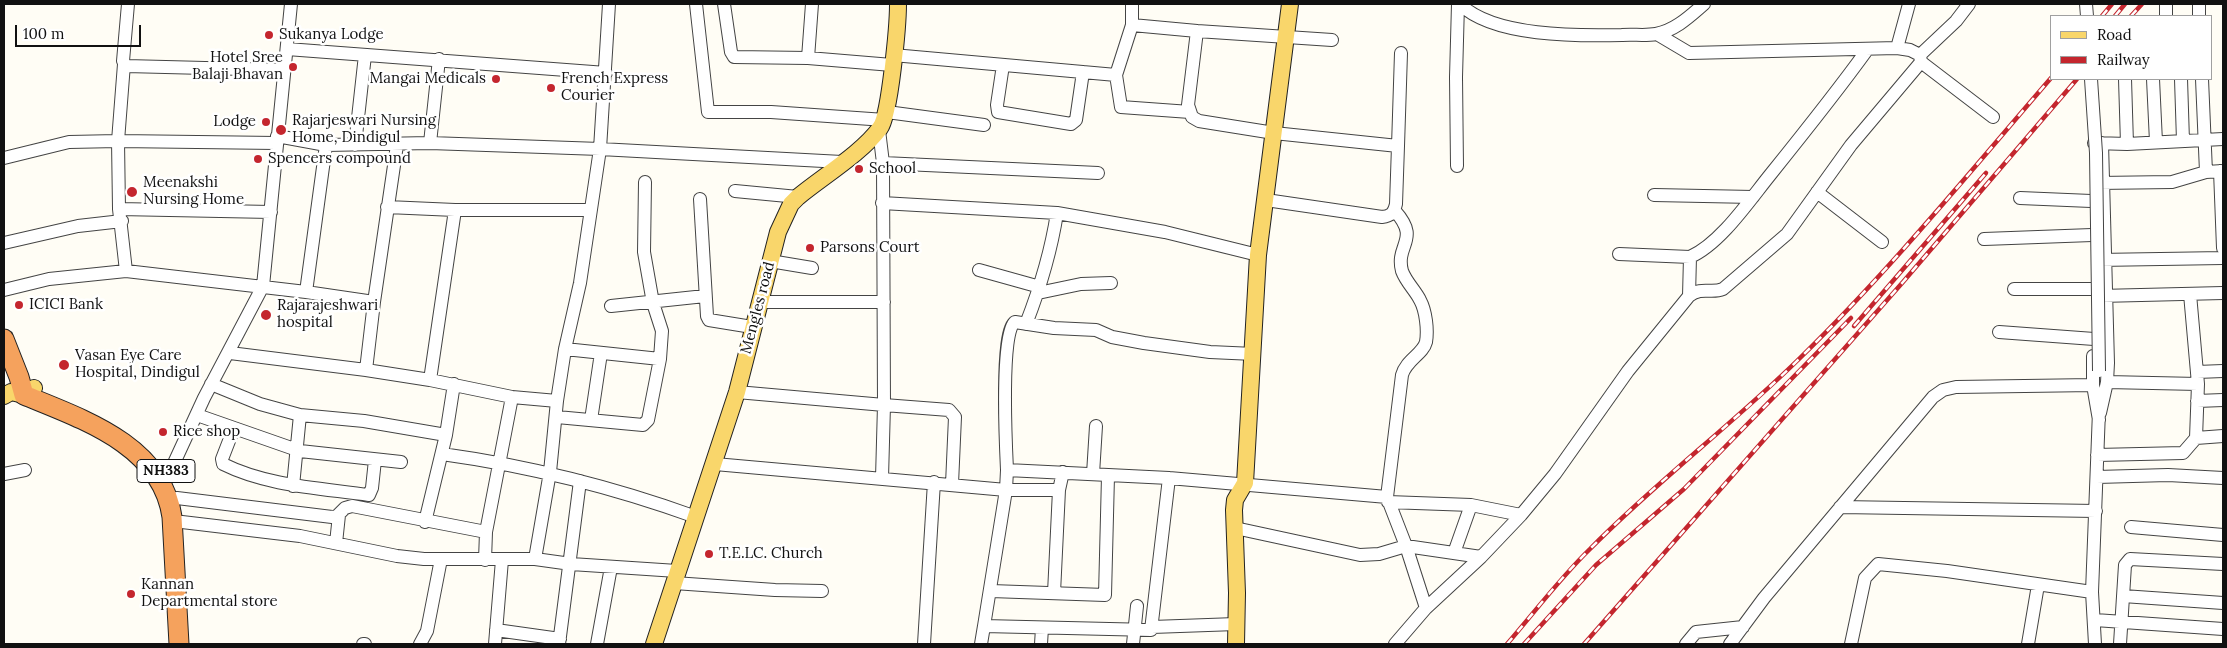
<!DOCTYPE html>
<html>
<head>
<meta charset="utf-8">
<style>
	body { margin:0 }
	#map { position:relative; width:2227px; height:648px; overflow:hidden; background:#fffdf5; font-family:Lora,serif }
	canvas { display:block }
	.frame { position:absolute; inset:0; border:5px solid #111; pointer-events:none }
	.legend { position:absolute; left:2050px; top:15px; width:162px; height:65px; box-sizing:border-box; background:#fff; border:1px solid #a0a0a0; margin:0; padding:6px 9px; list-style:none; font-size:15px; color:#111 }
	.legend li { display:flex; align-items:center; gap:10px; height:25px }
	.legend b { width:25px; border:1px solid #a0a0a0 }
	.scale { position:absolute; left:15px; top:25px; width:126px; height:22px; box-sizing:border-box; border:2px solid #111; border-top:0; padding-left:6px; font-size:15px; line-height:18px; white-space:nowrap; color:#111; -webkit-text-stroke:4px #fff; paint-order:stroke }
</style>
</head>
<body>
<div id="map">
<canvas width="2227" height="648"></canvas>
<div class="frame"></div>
<ul class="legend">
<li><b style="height:6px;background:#f9d66b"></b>Road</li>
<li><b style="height:6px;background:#c4262e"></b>Railway</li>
</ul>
<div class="scale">100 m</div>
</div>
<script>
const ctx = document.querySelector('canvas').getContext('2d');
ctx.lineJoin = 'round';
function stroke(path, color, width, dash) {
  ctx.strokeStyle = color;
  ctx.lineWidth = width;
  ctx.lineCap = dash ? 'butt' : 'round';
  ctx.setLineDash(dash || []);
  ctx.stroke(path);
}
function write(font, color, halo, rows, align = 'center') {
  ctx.font = font + ' Lora,serif';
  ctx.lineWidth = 5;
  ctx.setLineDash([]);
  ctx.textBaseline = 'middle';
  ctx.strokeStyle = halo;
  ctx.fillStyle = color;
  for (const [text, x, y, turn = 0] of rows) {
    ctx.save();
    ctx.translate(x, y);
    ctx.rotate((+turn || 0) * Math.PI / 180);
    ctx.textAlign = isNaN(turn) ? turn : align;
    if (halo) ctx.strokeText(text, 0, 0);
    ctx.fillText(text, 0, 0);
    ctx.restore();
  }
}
const minor = new Path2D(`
	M128 4 123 61 126 66 284 70
	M696 4 708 112H771L885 120
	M724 4 731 52 734 57 808 58 892 65
	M1132 4V25L1197 31 1188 105 1192 117 1199 121 1274 133 1398 146 1396 204C1394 213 1391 216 1382 217L1266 200
	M1460 4C1493 37 1578 36 1622 35 1633 34 1645 36 1656 34 1676 30 1690 16 1704 4
	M2086 4 2087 16
	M2166 4V16
	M2199 4V16
	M1197 31 1332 40
	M1897 48 1909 4
	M287 49 606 73
	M893 55 1116 75 1132 25
	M1920 55 1956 21 1969 4
	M808 58 812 4
	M1921 62 1993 117
	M1003 65 997 105 998 112 1071 124 1076 120 1083 72
	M1116 75 1121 107 1190 112
	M2125 79 2127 144
	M2153 79 2156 142
	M2181 79 2183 141
	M2202 79 2206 172
	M887 112 984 125
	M277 136 326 145 430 143 600 149 842 162
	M430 143 439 59
	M2094 143 2127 144 2223 139
	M355 145 365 55
	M1398 146 1401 53
	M4 158 69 142 118 141 124 64
	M883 163 1098 173
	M1457 166 1456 77 1458 4
	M2220 171 2223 248
	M2098 183 2172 182 2206 172 2223 171
	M735 191 798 197
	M1817 192 1882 242
	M1654 195 1753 197
	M2020 198 2091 201
	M700 199 707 316 709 320 752 327
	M882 203 1057 213 1165 232 1258 255
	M387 207 455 210H591
	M119 209 271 212
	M455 210 430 380 512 397 557 401
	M1395 211C1421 240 1395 244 1402 271 1406 282 1415 290 1420 300 1426 311 1428 330 1426 342 1423 354 1406 360 1402 375L1387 497 1406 546 1426 608
	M1984 239 2092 235
	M4 243 78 226 122 221
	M1619 254 1690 257C1720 244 1749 201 1770 175 1803 134 1836 93 1867 50
	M2098 260 2223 258
	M770 261 812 268
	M979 270 1040 287
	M126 271 119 209 118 141 276 143
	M2014 289H2093
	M4 290 49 279 126 271 306 292 326 145
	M306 292 374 302 397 145
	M1038 293 1081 284 1111 283
	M1689 296 1690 257
	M2100 296 2223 293
	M374 302 366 370 430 380
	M759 302H884
	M611 306 705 296
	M1026 324C1040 288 1051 252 1057 213
	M1999 332 2094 339
	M565 349 660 359
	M230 353 366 370
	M2093 356V385L2099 420
	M2197 372 2223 371
	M2107 382 2198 384
	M211 384 260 404 300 415 364 421 446 435
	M737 392 884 405 883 163 879 130
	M2197 401 2223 400
	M2100 413 2107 382 2108 363 2102 143
	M197 415 300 451 401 462
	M557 417 643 425 648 420 660 359 662 331 653 303 644 252 645 182
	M591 420 601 353
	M234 428 222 459 223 464C267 486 320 488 369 495L372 488 375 460
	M2196 438 2223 436
	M442 454C529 466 613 487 696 517
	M2097 455 2183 453 2196 438 2198 384 2190 294
	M715 464 1006 490 1007 470 1169 478 1387 497
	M1007 470C1006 449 1000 329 1015 322L1054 328 1096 330 1112 337 1144 343 1210 352 1254 354
	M4 474 25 470
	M169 474 204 398 263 286 291 4
	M1093 474 1096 426
	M2097 477 2168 475 2223 478
	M882 478 884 405 949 410 955 417 952 484
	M293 486 300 415
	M1059 490H1006L984 626 1151 630 1169 478
	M177 498 332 517 337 516 345 508 352 506 486 532
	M1388 502 1471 505 1521 515
	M1840 507 2096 511
	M182 522 300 536 397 556 424 559H535L571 564 677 571
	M425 522 446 435 454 384
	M2131 527 2223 535
	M1235 528 1360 555 1379 554 1406 546 1481 557
	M336 543 339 515
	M1454 553 1471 505
	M535 559 550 472 557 401 565 349 580 283 600 149 609 4
	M485 560 486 532 512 397
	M674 583 775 590 822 591
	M991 591 1105 595 1108 476
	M1054 593 1059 490 1063 472
	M2123 596 2223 603
	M2095 620 2223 629
	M1152 627 1236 624
	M496 630 560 639
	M363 644H365
	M420 644 427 631 441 559
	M495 644 502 560
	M559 644 580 481
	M597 644 611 567
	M924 644 934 482
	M981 644 984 626
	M1041 644 1042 628
	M1133 644 1137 606
	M1395 644 1426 608 1481 557 1521 515 1555 474 1628 371 1689 296C1702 286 1711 294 1723 289L1787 234 1851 145 1921 62 1920 55 1910 50 1897 48 1689 53 1657 34
	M1686 644 1696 632 1743 627
	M1730 644 1764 598 1933 397 1943 390 1956 387 2093 385
	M1851 644 1865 578 1878 564 1947 571 2092 592
	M2028 644 2038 585
	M2095 644 2092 592 2099 411
	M2120 644 2125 565 2130 559 2223 564`);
const major = new Path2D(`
	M4 396 11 392 24 395 34 388
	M654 644 737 392 778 232 791 204 798 197C822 177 862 153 880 128 890 115 898 24 898 4
	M1236 644 1237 593 1234 510 1235 500 1245 483 1258 255 1290 4`);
const highway = new Path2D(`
	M4 339 19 377 24 395C82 419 162 445 172 517L179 644`);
stroke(minor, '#444', 14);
stroke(major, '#222', 18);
stroke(highway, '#222', 21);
stroke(minor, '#fff', 12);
stroke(major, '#f9d66b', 16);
stroke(highway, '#f5a25d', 19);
const rail = new Path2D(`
	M2102 16 2112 4
	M2115 16 2125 4
	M2131 16 2142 4
	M1854 326 1986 173
	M1507 644C1534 613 1560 578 1590 549 1657 481 1733 424 1800 358 1890 270 1969 173 2051 78
	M1524 644 1596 565 1684 489 1851 318
	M1584 644 1903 282 2077 79`);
stroke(rail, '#c4262e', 4.5);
stroke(rail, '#fff', 2.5, [8]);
const minorBridge = new Path2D(`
	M2091 79 2096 153 2099 371`);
stroke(minorBridge, '#444', 14, []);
stroke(minorBridge, '#fff', 12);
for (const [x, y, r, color] of [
	[269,35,5,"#c4262e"],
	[293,67,5,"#c4262e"],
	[496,79,5,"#c4262e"],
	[551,88,5,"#c4262e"],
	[266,122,5,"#c4262e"],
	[281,130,6,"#c4262e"],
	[258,159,5,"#c4262e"],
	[859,169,5,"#c4262e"],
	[132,192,6,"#c4262e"],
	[810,248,5,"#c4262e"],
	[19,305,5,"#c4262e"],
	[266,315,6,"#c4262e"],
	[64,365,6,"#c4262e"],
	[163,432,5,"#c4262e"],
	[709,554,5,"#c4262e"],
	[131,594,5,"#c4262e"]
]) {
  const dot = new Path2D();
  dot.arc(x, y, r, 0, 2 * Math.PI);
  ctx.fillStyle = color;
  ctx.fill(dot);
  stroke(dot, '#fff', 2);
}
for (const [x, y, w] of [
	[166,471,58]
]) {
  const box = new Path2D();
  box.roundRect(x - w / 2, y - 11.5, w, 23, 4);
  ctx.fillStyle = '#fff';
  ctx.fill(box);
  stroke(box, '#111', 1);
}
write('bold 14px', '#111', null, [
	["NH383",166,471]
]);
write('15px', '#111', '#fff', [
	["Sukanya Lodge",279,35],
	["Hotel Sree",283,58,"right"],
	["Balaji Bhavan",283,75,"right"],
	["Mangai Medicals",486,79,"right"],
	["French Express",561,79],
	["Courier",561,96],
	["Rajarjeswari Nursing",292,121],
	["Home, Dindigul",292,138],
	["Lodge",256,122,"right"],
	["Spencers compound",268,159],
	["School",869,169],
	["Meenakshi",143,183],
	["Nursing Home",143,200],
	["Parsons Court",820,248],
	["ICICI Bank",29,305],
	["Rajarajeshwari",277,306],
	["hospital",277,323],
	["Vasan Eye Care",75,356],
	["Hospital, Dindigul",75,373],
	["Rice shop",173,432],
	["T.E.LC. Church",719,554],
	["Kannan",141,585],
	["Departmental store",141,602]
], 'left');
write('15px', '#111', '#fff', [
	["Mengles road",758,308,-75]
]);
</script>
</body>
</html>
